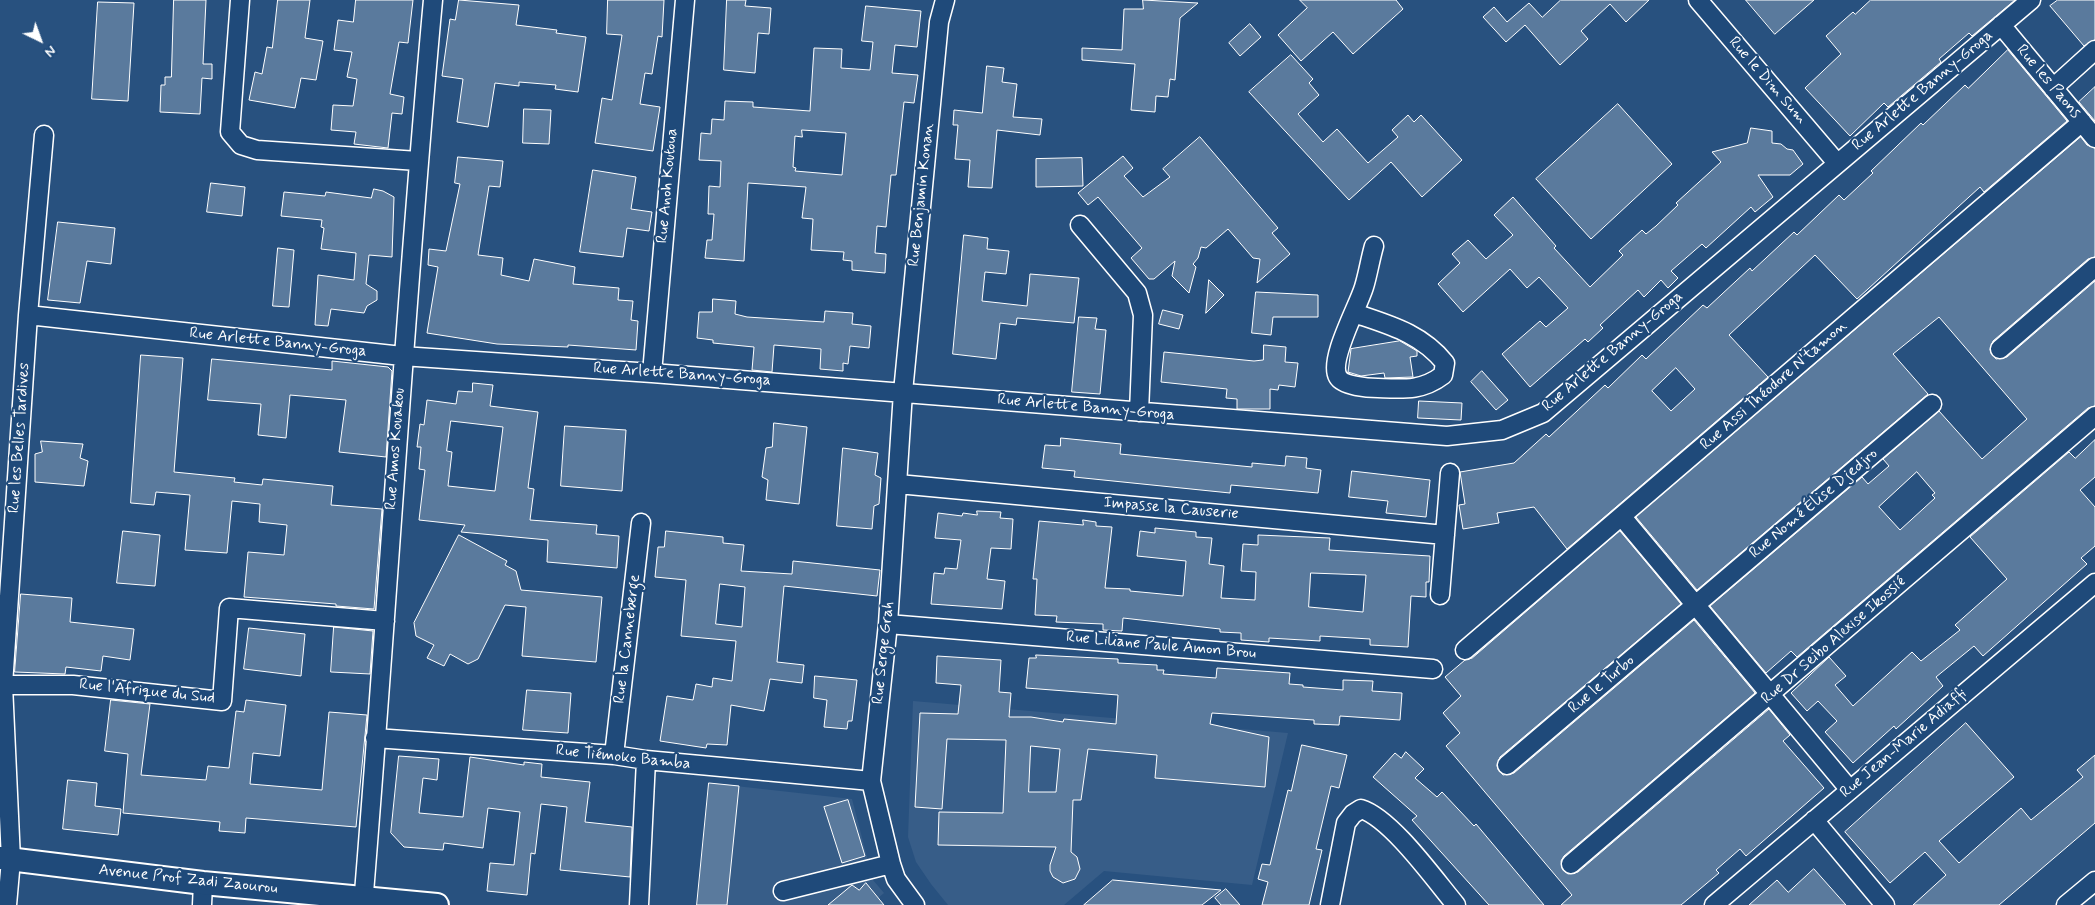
<!DOCTYPE html>
<html>
<head>
<meta charset="utf-8">
<style>
	body { margin:0 }
	#map { position:relative; width:2095px; height:905px; overflow:hidden; background:#28517f; font-family:Mynerve,sans-serif }
	canvas { display:block }
	.north { position:absolute; left:15px; top:15px; width:50px; height:50px; -webkit-text-stroke:4px #1f4a7a; paint-order:stroke; rotate:138deg; font-size:14px; font-weight:700; line-height:20px; text-align:center; color:#fff }
	.north::after { content:''; display:block; margin:auto; width:18px; height:22px; background:#fff; clip-path:polygon(50% 0,100% 100%,50% 72%,0 100%) }
</style>
</head>
<body>
<div id="map">
<canvas width="2095" height="905"></canvas>
<div class="north">N</div>
</div>
<script>
const ctx = document.querySelector('canvas').getContext('2d');
ctx.lineJoin = 'round';
function paint(path, color) {
  ctx.fillStyle = color;
  ctx.fill(path, 'evenodd');
}
function stroke(path, color, width, dash) {
  ctx.strokeStyle = color;
  ctx.lineWidth = width;
  ctx.lineCap = dash ? 'butt' : 'round';
  ctx.setLineDash(dash || []);
  ctx.stroke(path);
}
function write(font, color, halo, rows, align = 'center') {
  ctx.font = font + ' Mynerve,sans-serif';
  ctx.lineWidth = 4.5;
  ctx.setLineDash([]);
  ctx.textBaseline = 'middle';
  ctx.strokeStyle = halo;
  ctx.fillStyle = color;
  for (const [text, x, y, turn = 0] of rows) {
    ctx.save();
    ctx.translate(x, y);
    ctx.rotate((+turn || 0) * Math.PI / 180);
    ctx.textAlign = isNaN(turn) ? turn : align;
    if (halo) ctx.strokeText(text, 0, 0);
    ctx.fillText(text, 0, 0);
    ctx.restore();
  }
}
paint(new Path2D(`
	M913 701 1288 733 1252 885 1104 871 1064 905H948L931 884 916 862 908 837Z
	M709 783 852 799 873 880 884 893 870 905H697Z`), '#375d88');
const building = new Path2D(`
	M174 0H206L203 64H212V79L202 78 200 114 160 112 161 85H165V77H171Z
	M278 0H310L305 38 323 41 316 80 301 78 295 108 249 100 255 72 262 74 267 47 272 48Z
	M356 0H413L408 43 399 42 390 94 404 97 402 114 392 113 388 148 354 144 356 132 331 130 333 105 353 106 357 79 347 77 352 52 334 50 338 20 353 22Z
	M459 0 519 5 516 25 557 30 556 33 586 37 578 92 555 89 556 85 519 82V86L495 83 488 127 457 122 463 79 442 76 450 19 455 20Z
	M608 0H664L662 37 658 36 652 74 645 73 640 104 660 107 653 151 595 143 602 98 612 100 622 35 607 34Z
	M727 0H746L745 6 771 8 769 34 758 33 755 73 724 70Z
	M1143 0 1198 3 1180 18 1175 80 1170 79 1168 97 1156 96 1155 112 1131 110 1135 64 1082 60V48L1122 50 1124 9H1143Z
	M1300 0H1396L1403 9 1353 54 1333 32 1301 61 1278 35 1307 8Z
	M1561 0H1649L1626 22 1610 4 1581 31 1588 39 1560 65 1525 25 1506 42 1483 17 1494 7 1507 22 1529 3 1542 17Z
	M1746 0H1814L1775 34Z
	M1871 0H2015L1972 36 1969 33 1939 59 1941 62 1888 107 1884 103 1850 136 1805 88 1841 54 1826 36 1853 12 1855 14Z
	M2058 0H2095V40L2084 46 2050 6Z
	M98 2 134 3 128 101 92 99Z
	M866 6 921 11 917 47 895 45 892 73 918 75 914 103 904 102 896 175H891L886 227 877 226 875 253 886 254 885 273 852 270V261L843 260 844 252 811 250 813 219 802 218 806 187 748 183 744 261 705 258 707 240H712L714 214H708L709 186 720 187 721 161 699 160 701 133 711 134 712 119 724 120 725 101 753 102V107L810 111 814 48 842 49 841 68 870 70 873 42 862 41ZM802 130 846 133 842 175 795 171 796 168 793 167 795 136 802 137Z
	M1250 24 1261 37 1240 56 1229 43Z
	M2008 50 2067 121 1984 192 1980 187 1857 299 1815 255 1729 335 1768 377 1567 549 1534 507 1497 513 1499 523 1463 529 1459 505 1465 504 1460 472 1514 463 1546 434 1549 437 1605 385 1608 388 1642 355 1646 359 1703 305 1707 308 1750 268 1752 271 1794 232 1797 235 1839 195 1844 200 1873 173 1871 171 1921 123 1923 125 1965 85 1968 88ZM1676 368 1695 389 1671 411 1652 391Z
	M1291 55 1313 79 1309 83 1319 95 1298 114 1323 142 1337 129 1368 163 1398 137 1392 130 1408 115 1414 122 1421 115 1462 160 1422 197 1391 162 1349 200 1249 92Z
	M987 66 1004 68 1002 82 1017 84 1013 117 1042 119 1040 135 997 130 992 188 968 187 970 160 955 159 958 125H953L954 110 982 113Z
	M2095 87V121L2079 102Z
	M1618 104 1672 164 1591 239 1536 179Z
	M524 109 551 110 549 144 523 143Z
	M1751 128 1772 131V143L1781 144 1787 149 1793 150 1803 164 1790 175H1758L1773 197 1755 212 1751 207 1706 248 1702 244 1671 271 1678 278 1668 288 1661 280 1644 297 1638 290 1600 325 1603 328 1588 342 1585 339 1530 387 1502 354 1540 321 1546 327 1568 308 1539 277 1527 288 1510 269 1463 312 1438 284 1460 263 1452 254 1468 240 1486 259 1513 235 1494 215 1513 197 1556 246 1554 248 1590 287 1623 255 1619 251 1642 230 1646 234 1656 226 1678 205 1676 203 1721 162 1712 152 1747 143Z
	M1200 137 1278 228 1272 233 1290 254 1257 283 1260 259 1253 258 1228 229 1206 248 1201 247 1198 258 1193 264 1196 267 1189 293 1172 276 1175 261 1154 279H1149L1131 258 1142 248 1098 197 1088 205 1078 193 1123 156 1133 168 1124 176 1143 197 1170 177 1163 169Z
	M2081 137 2087 145 2095 148V257L2088 259 1993 341 1990 350 1996 359 2007 357 2095 281V406L2088 408 1797 657 1791 651 1766 673 1710 606 1862 477 1868 484 1889 466 1883 459 1939 411 1982 459 2027 419 1939 317 1893 354 1928 394 1697 590 1636 517ZM1917 472 1935 493 1932 495 1935 498 1900 530 1879 507Z
	M458 157 503 161 500 187 489 186 478 255 503 258 501 275 529 281 534 259 575 267 573 284 619 288 618 300 633 301 631 320 638 321 636 350 568 345V347L497 344 427 333 438 267 428 265 429 249 446 251 460 184 455 183Z
	M1082 158 1083 186 1036 187V159Z
	M593 170 636 177 631 209 652 212 649 231 627 228 623 257 580 252Z
	M211 183 245 187 242 216 207 212Z
	M374 189 383 191 394 197 392 257 369 255 366 284 377 291V300L367 306 364 313 331 309 328 326 315 325 318 275 354 280 356 253 321 249 324 228 321 227 322 220 281 216 284 192 325 196 326 192 371 198Z
	M58 222 115 228 111 264 87 261 80 303 48 300Z
	M964 235 988 238 987 249 1009 251 1006 274 985 272 982 301 1027 306 1030 274 1079 278 1074 323 1017 318 1016 325 1000 323 996 359 953 354Z
	M278 248 294 250 289 307 273 306Z
	M1209 280 1224 295 1206 313Z
	M1256 292 1318 295V317H1273L1271 335 1252 333Z
	M713 299 736 301 735 314 747 317 824 322 825 311 853 313 852 324 871 326 869 348 850 346 848 364 843 363V371L820 369 821 349 774 345 772 372 752 370 754 347 713 343V340L697 338 699 312H712Z
	M1163 310 1183 315 1179 329 1159 324Z
	M1079 317 1097 318 1095 329 1106 330 1100 394 1072 392Z
	M1400 341 1417 351V356L1410 357 1413 377 1385 378 1384 373 1361 376 1348 372 1351 349Z
	M1264 345 1286 347 1285 362 1298 363 1295 387 1279 385 1278 390 1270 389V409H1237V399L1226 398 1227 389 1161 382 1164 352 1254 361 1263 360Z
	M141 355 183 358 174 472 235 478 234 482 262 485 263 479 333 486 331 505 382 509 374 609 336 606V604L244 597 248 552 284 555 287 525 259 522 260 504 232 501 227 553 185 550 190 495 156 492 154 505 131 503Z
	M212 359 332 370V361L388 367 392 371 386 457 339 452 346 400 290 395 286 438 258 435 261 404 208 400Z
	M1482 371 1508 400 1496 410 1471 382Z
	M473 383 493 385 490 406 538 412 528 488 534 489 530 520 597 525 596 534 619 536 617 568 547 562 548 540 461 532 465 525 419 520 425 470 419 469 421 447H417L420 424 424 425 427 400 456 404 458 391 472 392ZM451 421 503 427 495 491 448 486 452 452 447 451Z
	M1419 401 1462 403 1461 420 1418 418Z
	M774 423 807 427 799 504 766 500 768 480 762 477 766 448 772 447Z
	M565 426 626 430 622 491 561 486Z
	M1061 438 1121 444 1120 454 1252 467V463L1285 466 1286 456 1307 458 1306 468 1321 470 1318 493 1231 485 1230 493 1074 477 1075 471 1042 468 1045 445 1060 446Z
	M2095 440V477L2080 490 2095 507V546L2081 558 2087 564 1983 656 1974 646 1936 677 1943 686 1896 729 1894 726 1853 763 1825 732 1837 721 1818 701 1807 711 1791 693 1829 657 1846 676 1835 685 1853 706 1912 652 1921 661 1960 630 1955 625 2007 579 1970 537 2069 452 2075 458Z
	M41 441 83 444 80 458 88 461 84 486 35 482V454L42 452Z
	M843 448 878 453 875 475 881 478 879 504 874 506 872 529 837 526Z
	M1352 471 1430 480 1426 517 1386 513 1388 501 1349 497Z
	M977 511 1001 512 1000 518 1013 519 1011 549 991 548 987 579 1005 581 1002 609 931 604 934 573 944 574 945 568 957 569 961 540 935 538 938 513 962 516 963 513 977 515Z
	M1083 520 1096 522V526L1112 527 1105 588 1130 589V591L1183 596 1186 561 1137 556 1140 531 1155 533V528L1196 532V537L1212 538 1209 564 1224 566 1221 598 1255 600 1256 572 1241 571 1243 544 1258 545V535L1330 538 1329 550 1430 556 1429 582H1426V597L1411 596 1408 647 1370 645V639L1320 636V641L1269 638V642L1241 640V633L1220 632V629L1123 618 1122 631 1103 630V624L1056 622 1057 616 1035 615 1037 579H1033L1039 521 1083 525ZM1311 573 1366 575 1363 612 1309 607Z
	M123 531 160 535 155 586 117 583Z
	M666 531 723 537V543L744 545 741 571 792 574 793 561 880 570 877 596 784 586 777 662 804 665 802 683 770 679 764 711 731 705 727 745 707 744 706 748 660 741 667 696 693 700 696 684 712 687 713 678 732 681 736 641 681 636 686 580 655 577 658 547H664ZM720 584 745 587 742 627 716 624Z
	M1620 531 1681 604 1500 757 1497 766 1503 775 1514 773 1694 620 1755 693 1564 856 1561 861 1563 870 1568 874 1578 872 1769 709 1790 735 1783 741 1824 788 1746 856 1740 849 1716 870 1719 873 1681 905H1561L1572 895 1446 746 1460 733 1443 713 1461 696 1445 677 1465 660 1472 658Z
	M459 535 507 561 505 565 516 571 521 590 602 597 596 662 522 656 526 607 505 605 478 659 468 664 450 654 444 666 427 658 434 645 416 636 414 623Z
	M21 594 72 598 70 622 134 629 130 660 103 656 101 671 66 667 65 674 15 672Z
	M334 627 373 631 370 674 331 672Z
	M249 628 305 634 301 676 244 669Z
	M1036 655 1118 659V663L1157 665V670H1164L1163 674 1216 678 1217 668 1290 673 1289 684 1303 685V687L1343 690V680L1373 681 1372 691 1402 693 1400 720 1340 716 1339 725 1314 724V720L1212 713 1210 724 1269 737 1265 787 1155 778 1157 755 1088 749 1081 800H1073L1071 852 1077 857 1080 869 1075 879 1063 883 1053 877 1050 871V865L1056 847 938 845 939 812 1003 813 1006 740 947 739 942 809 915 807 920 713 958 714 961 685 936 683 937 656 1001 660 999 692 1011 693 1009 717H1031L1063 722 1064 719 1116 724 1118 695 1026 688 1029 658H1036ZM1031 746 1060 749 1056 792H1029Z
	M815 676 857 680 852 721H848L847 729 824 727 827 700 814 698Z
	M527 690 571 693 568 733 523 730Z
	M111 700 150 704 141 775 206 780 208 766 229 768 236 711 244 712 246 700 286 705 280 756 253 753 250 784 322 790 329 712 367 715 356 827 246 818 245 833 219 831 220 822 123 813 128 754 105 751Z
	M1966 723 2014 777 1939 841 1959 863 2021 808 2031 820 2083 777 2077 770 2095 755V823L1999 905H1913L1946 875 1925 852 1890 883 1845 832Z
	M1302 745 1347 755 1339 788 1331 786 1316 849 1322 850 1309 905H1262L1268 882 1258 879 1262 864 1270 865 1288 790 1291 791Z
	M1406 752 1424 769 1415 778 1437 797 1442 792 1474 826 1476 824 1544 905H1489L1412 820 1417 816 1373 777 1395 753 1401 758Z
	M399 756 439 759 437 780 423 778 419 813 463 817 470 757 524 765V762L542 764 541 777 590 782 585 822 632 827 630 877 560 870 567 807 541 804 535 854 531 853 527 895 487 891 490 863 514 865 520 812 488 808 483 848 444 843 443 850 404 847 391 833Z
	M68 780 97 783 95 806 121 809 118 835 63 829Z
	M709 783 739 786 727 905H697Z
	M848 800 865 856 842 863 824 807Z
	M1814 869 1846 905H1749L1777 880 1788 892Z
	M1113 880 1221 890 1202 905H1084Z
	M866 883 884 905H828L852 885 859 890Z
	M1226 889 1240 905H1221L1215 898Z`);
paint(building, '#5a7a9d');
stroke(building, '#fff', 1);
const minor = new Path2D(`
	M240 0 230 132 241 145 257 150 418 161
	M1698 0 1837 163
	M2001 25 2095 138
	M2053 88 2095 50
	M1080 225 1137 293 1143 315 1139 412
	M1354 313C1389 325 1421 333 1445 363L1443 375C1422 391 1404 389 1378 388 1368 388 1343 386 1338 377 1328 360 1358 307 1364 287 1368 274 1370 260 1374 246
	M28 315 402 356 652 373 1447 436 1502 430 1543 413 2031 0
	M2000 349 2095 267
	M652 373 685 0
	M898 484 1445 535
	M1622 517 1850 790
	M1440 595 1450 473
	M888 624 1433 669
	M1465 650 2082 122
	M3 685H73L222 701 229 608 385 621
	M375 738 614 755 646 760 871 781
	M614 755 641 523
	M1507 765 1932 404
	M1814 820 1885 905
	M1571 864 2095 416
	M783 891 891 864
	M7 905 11 860 3 685 28 315 44 135
	M202 905 203 883
	M363 905C388 603 405 301 433 0
	M639 905 646 760
	M915 905 896 879 891 864 871 781 888 624 903 392 939 22 945 0
	M1330 905 1346 823 1353 814 1361 809C1391 818 1435 880 1456 905
	M1714 905 2095 583
	M2066 905 2095 881`);
const major = new Path2D(`
	M0 858 203 883 437 905`);
stroke(minor, '#fff', 21);
stroke(major, '#fff', 26);
stroke(minor, '#1f4a7a', 18);
stroke(major, '#1f4a7a', 22);
write('16px', '#fff', '#1f4a7a', [
	["Rue le Dim Sum",1767,81,49],
	["Rue les Paons",2048,82,50],
	["Rue Arlette Banny-Groga",1923,91,-40],
	["Rue Anoh Koutoua",668,186,-85],
	["Rue Benjamin Konan",922,195,-84],
	["Rue Arlette Banny-Groga",278,343,6],
	["Rue Arlette Banny-Groga",1613,352,-40],
	["Rue Arlette Banny-Groga",682,375,4],
	["Rue Assi Théodore N'tamon",1774,386,-41],
	["Rue Arlette Banny-Groga",1086,408,5],
	["Rue les Belles Tardives",20,438,-86],
	["Rue Amos Kouakou",396,449,-86],
	["Rue Nomé Élise Djedjro",1814,504,-40],
	["Impasse la Causerie",1171,509,5],
	["Rue la Canneberge",628,639,-83],
	["Rue Dr Seibo Alexise Ikossié",1834,641,-41],
	["Rue Liliane Paule Amon Brou",1161,646,5],
	["Rue Serge Grah",884,653,-84],
	["Rue le Turbo",1602,685,-40],
	["Rue l'Afrique du Sud",147,692,6],
	["Rue Jean-Marie Adiaffi",1904,744,-40],
	["Rue Tiémoko Bamba",623,758,6],
	["Avenue Prof Zadi Zaourou",188,880,6]
]);
</script>
</body>
</html>
